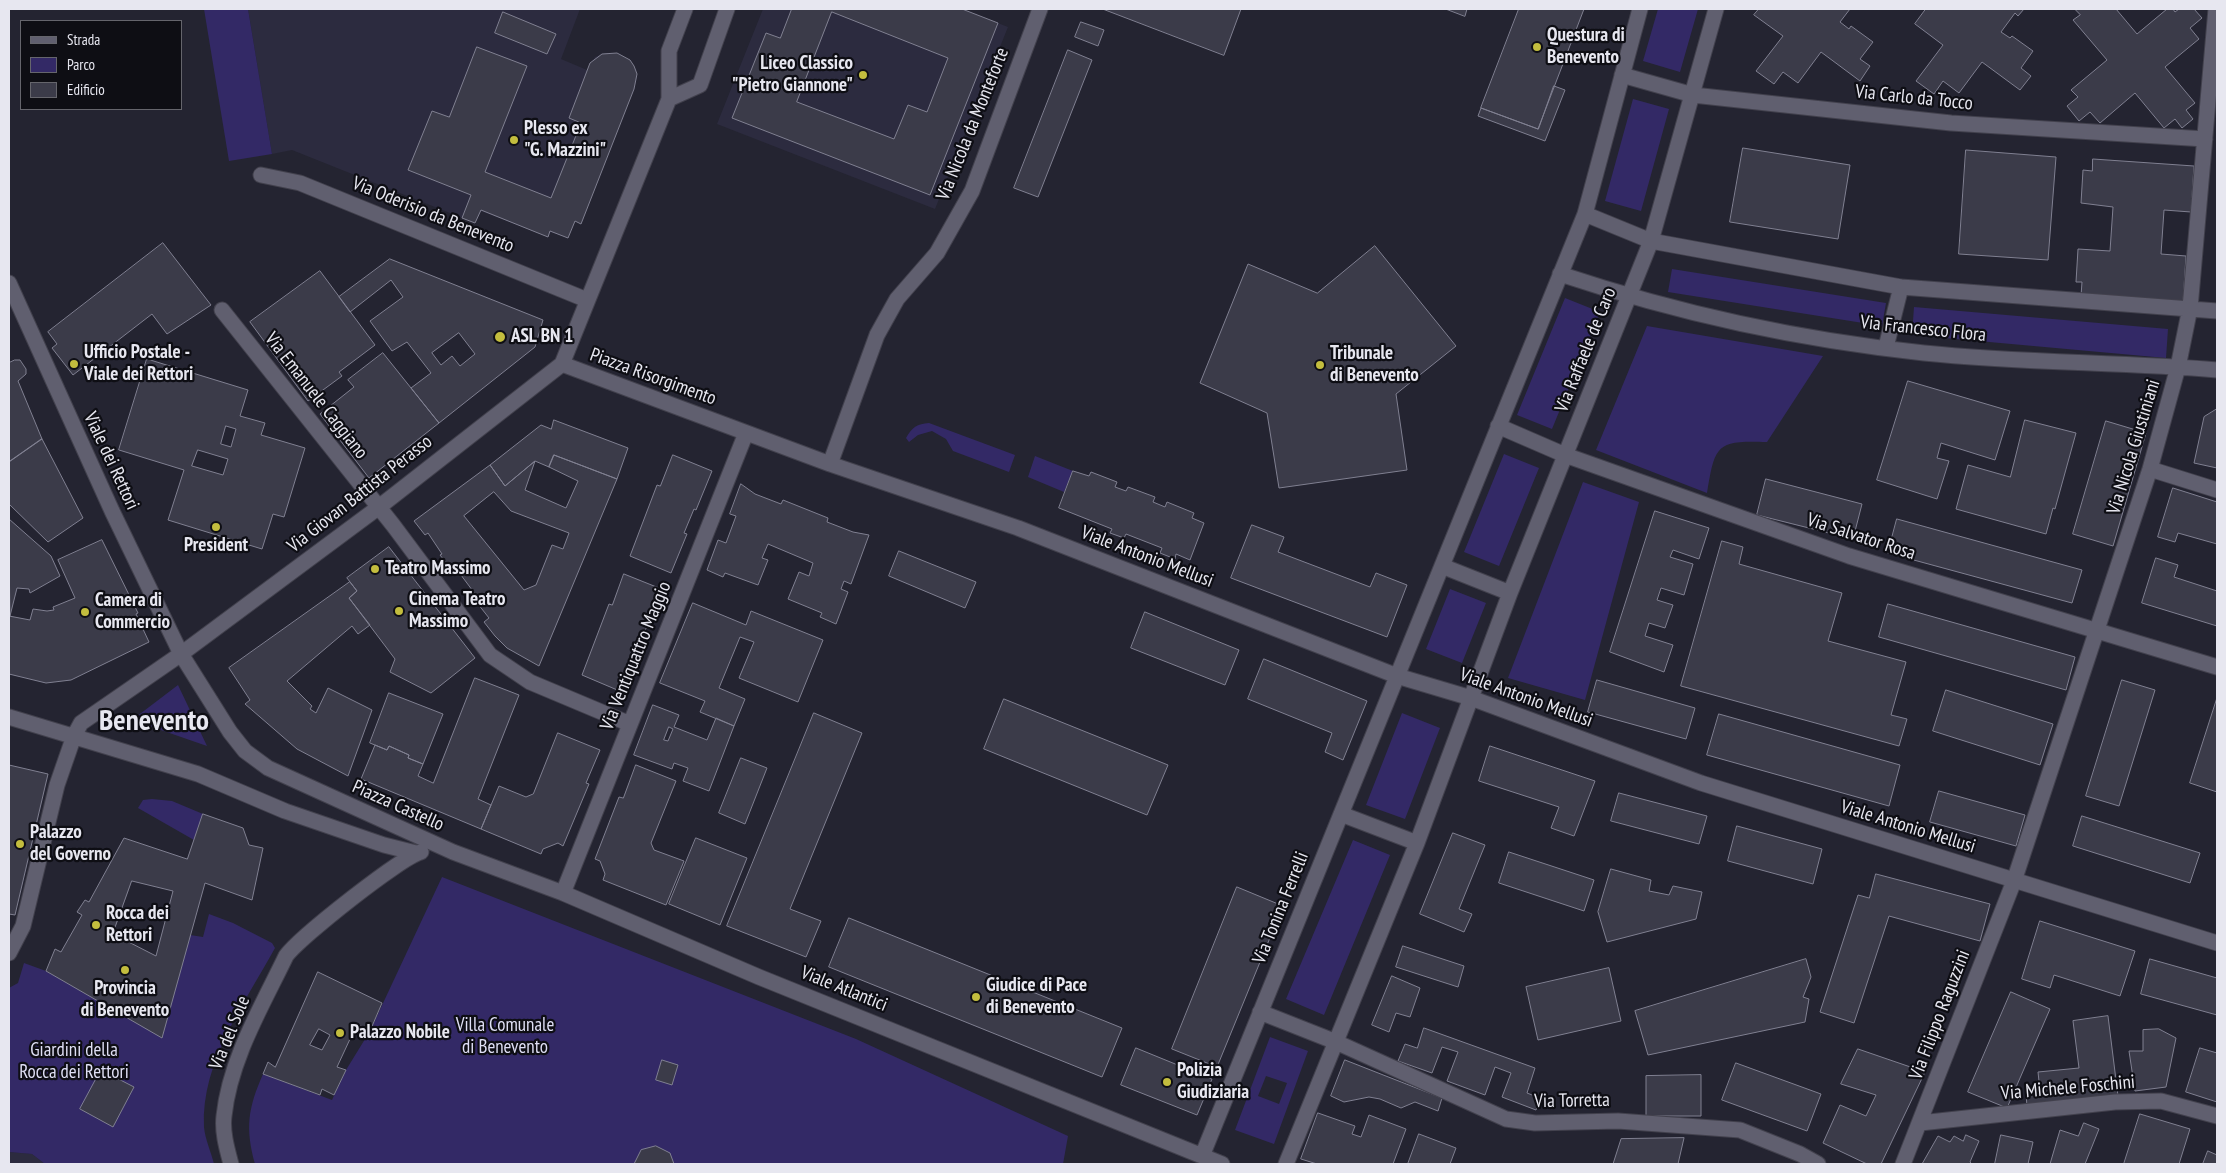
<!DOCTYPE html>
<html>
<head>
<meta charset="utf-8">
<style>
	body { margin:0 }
	#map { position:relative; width:2226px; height:1173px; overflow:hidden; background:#242431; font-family:"PT Sans Narrow",sans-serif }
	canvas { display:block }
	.frame { position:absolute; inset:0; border:10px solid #e7e7f0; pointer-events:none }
	.legend { position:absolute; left:20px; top:20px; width:162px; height:90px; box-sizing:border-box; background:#0e0e14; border:1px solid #65656c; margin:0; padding:6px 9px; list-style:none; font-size:15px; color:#e7e7f0 }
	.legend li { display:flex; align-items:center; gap:10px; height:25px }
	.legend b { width:25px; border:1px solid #65656c }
</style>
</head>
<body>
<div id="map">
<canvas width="2226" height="1173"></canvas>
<div class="frame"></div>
<ul class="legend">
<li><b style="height:6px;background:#605f6f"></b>Strada</li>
<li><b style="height:14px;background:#332966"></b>Parco</li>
<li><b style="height:14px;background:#3b3b49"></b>Edificio</li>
</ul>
</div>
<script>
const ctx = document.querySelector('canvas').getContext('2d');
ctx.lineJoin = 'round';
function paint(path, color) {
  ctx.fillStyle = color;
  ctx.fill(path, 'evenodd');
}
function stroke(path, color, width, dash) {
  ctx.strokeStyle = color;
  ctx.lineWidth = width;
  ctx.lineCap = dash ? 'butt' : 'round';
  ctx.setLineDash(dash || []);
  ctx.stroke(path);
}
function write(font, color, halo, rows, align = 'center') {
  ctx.font = font + ' "PT Sans Narrow",sans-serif';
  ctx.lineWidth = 4.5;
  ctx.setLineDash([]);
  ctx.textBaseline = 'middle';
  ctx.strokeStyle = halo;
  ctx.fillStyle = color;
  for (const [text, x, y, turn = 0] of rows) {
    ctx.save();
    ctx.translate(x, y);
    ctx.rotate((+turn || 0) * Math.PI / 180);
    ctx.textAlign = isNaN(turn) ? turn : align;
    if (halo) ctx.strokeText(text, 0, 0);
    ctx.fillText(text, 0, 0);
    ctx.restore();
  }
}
paint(new Path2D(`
	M248 9H580L561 59 587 70 595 57 602 54 617 53 630 60 637 74 634 89 581 224 575 221 568 238 551 232 548 237 481 211 475 223 292 150 272 154Z
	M763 9H962L1008 27 935 209 717 124Z
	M9 1152 32 1154 45 1164H9Z`), '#2c2b3f');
paint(new Path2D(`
	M204 9H248L272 154 229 161Z
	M1658 9H1698L1680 72 1643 61Z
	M1633 99 1669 109 1641 211 1605 201Z
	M1672 269 1886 303 1882 326 1668 292Z
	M1565 298 1600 312 1552 429 1517 415Z
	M1914 307 2168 329 2166 358 1912 335Z
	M1647 326 1823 356 1767 442C1716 440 1715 445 1707 493L1596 450Z
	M929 423 1015 455 1009 472 953 451 946 439 932 431 918 435 909 442 906 438C912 427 917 424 929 423Z
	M1504 454 1539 468 1499 566 1464 552Z
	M1035 456 1073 471 1064 492 1028 477Z
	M1583 482 1639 502 1585 700 1508 678Z
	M1450 589 1486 603 1462 663 1426 649Z
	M178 685 207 746 132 720Z
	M1402 713 1440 728 1405 819 1366 805Z
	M152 799 172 801 203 814 194 840 138 808 143 800Z
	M1353 840 1390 855 1324 1015 1286 999Z
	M442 877 856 1039 1068 1136 1063 1164H255C245 1128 248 1108 263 1074L332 1100 346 1070 370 1031Z
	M209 914 233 923 272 943 275 948C245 1003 201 1062 204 1127 205 1139 211 1152 214 1164H45L32 1154 9 1152V988L18 983 24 963 46 971 150 1030 190 935 203 937Z
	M1270 1037 1308 1051 1274 1144 1235 1130ZM1266 1076 1287 1083 1279 1104 1258 1096Z`), '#332966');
const building = new Path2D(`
	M792 9H962L998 23 930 195 732 118 766 33 780 38ZM832 12 948 58 927 112 908 105 894 139 797 102Z
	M1103 9H1241L1224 55Z
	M1446 9H1467L1465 16Z
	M1519 9H1584L1538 129 1481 108Z
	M1759 9H1850L1840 22 1849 29 1851 26 1873 42 1860 59 1870 66 1860 81 1821 52 1798 83 1783 72 1774 84 1756 71 1783 36 1754 15Z
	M1926 9H2024L2018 16 2015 13 2001 32 2010 38 2012 36 2033 51 2021 68 2031 76 2020 90 1982 62 1959 93 1943 81 1934 94 1916 81 1943 45 1915 24Z
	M2075 9H2116L2137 34 2167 9H2173L2175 12 2179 9H2194L2202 18 2190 28 2199 39 2165 67 2195 103 2186 110 2193 119 2182 128 2175 119 2164 128 2135 93 2100 123 2090 112 2079 121 2067 106 2078 97 2071 90 2107 60 2073 20 2080 15Z
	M503 12 556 34 547 54 495 33Z
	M1081 22 1104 30 1098 46 1075 37Z
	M477 47 527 66 485 172 551 198 581 123 569 118 590 63 602 54 617 53 630 60 634 66 637 74 634 89 581 224 575 221 568 238 550 231 548 237 481 210 475 223 462 218 471 195 408 170 432 111 449 117Z
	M1068 50 1092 60 1038 197 1014 188Z
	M1554 86 1565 90 1545 141 1478 116 1481 108 1538 129Z
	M1743 148 1850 165 1838 239 1730 222Z
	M1966 150 2056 157 2048 260 1959 254Z
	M2093 159 2194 166 2191 212 2164 210 2161 254 2186 256 2183 303 2081 296 2082 282H2076L2078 249 2110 251 2113 207 2081 203 2083 170 2092 171Z
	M163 243 211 305 167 334 152 314 73 375 52 348 57 344 48 332Z
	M1375 246 1456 346 1396 394 1407 470 1279 488 1267 413 1200 383 1248 264 1317 293Z
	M390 259 543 320 535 347 439 423 411 388 431 373 407 342 392 351 370 321 403 297 391 280 350 312 339 297ZM459 333 475 354 460 366 452 356 441 365 432 353Z
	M320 271 375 345 339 372 342 376 308 401 250 322Z
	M383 353 439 423 369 478 320 414 354 387 348 380Z
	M147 359 248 390 240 416 265 423 261 435 305 448 284 517 273 514 262 549 168 520 184 470 119 450ZM226 426 236 429 231 447 221 444ZM198 450 228 459 223 475 192 466Z
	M15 360H20L26 369V374L18 381 42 439 9 462V363Z
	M1908 381 2010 411 1995 460 1941 443 1937 458 1949 461 1937 499 1877 480Z
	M2217 409V468L2194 463 2204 417Z
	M554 420 628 448 617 479 554 455 549 467 535 461 505 486 490 465 541 425 551 429Z
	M2025 420 2076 433 2055 509 2053 508 2046 534 1956 509 1968 465 2010 477Z
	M2106 421 2146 433 2113 546 2073 534Z
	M42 439 83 518 48 542 9 504V462Z
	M554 455 617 479 539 666 507 648 495 636 484 622 489 618 478 604 481 602 458 571 454 573 440 555 442 554 428 533 425 535 414 521 490 465 505 486 535 461 525 490 566 508 578 481 549 467ZM494 492 511 511 569 533 563 549 552 545 536 585 524 590 464 516Z
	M673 455 712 471 696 510 694 509 684 533 687 534 671 573 630 556 657 485 660 486Z
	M1073 471 1089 476 1091 472 1117 482 1115 487 1126 491 1128 487 1155 497 1153 502 1165 507 1167 502 1194 513 1192 518 1204 523 1190 560 1176 554 1175 559 1160 553 1162 548 1126 534 1124 538 1110 533 1112 529 1059 508Z
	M1766 479 1862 504 1853 539 1757 515Z
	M741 484 755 494 781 504 783 500 828 518 827 522 853 532 869 535 851 584 844 581 841 589 848 592 836 624 820 617 822 613 788 599 799 572 809 576 813 563 768 544 762 558 768 560 758 585 725 573 723 577 707 570 718 540 726 543 736 516 730 514Z
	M2173 488 2217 502V544L2178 533 2175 542 2158 537Z
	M1655 511 1709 528 1699 559 1673 550 1670 557 1693 564 1684 595 1661 588 1657 600 1673 605 1665 628 1649 623 1645 636 1673 645 1664 672 1610 652Z
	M9 519 51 556 60 576 30 593 29 589 17 588 10 616Z
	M1897 519 2082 570 2072 603 1888 553Z
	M1252 525 1284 537 1278 552 1370 587 1376 573 1407 585 1387 637 1231 578Z
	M102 540 138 613 136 614 149 642 71 680 46 683 9 674V616L30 620 33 609 47 611 54 610 53 607 75 598 58 560Z
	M1722 541 1743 547 1739 564 1842 593 1828 641 1906 662 1891 715 1907 719 1899 746 1681 686Z
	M389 547 475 658 431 693 390 672 395 659 349 598 357 591 347 578Z
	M899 551 976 582 965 608 889 576Z
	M2156 558 2178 565 2174 577 2217 591V626L2142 603Z
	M624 574 664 590 635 652 638 653 622 692 582 675 609 604 612 605Z
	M350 582 357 591 349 598 370 625 358 634 352 626 287 681 312 706 310 709 316 713 328 688 372 710 348 776 297 749 245 704 250 700 229 668Z
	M693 603 746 625 751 611 823 640 798 702 739 678 754 642 740 637 719 688 745 699 734 726 700 712 705 701 660 683Z
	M1888 604 2075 657 2066 690 1879 637Z
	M1145 612 1239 650 1225 685 1131 648Z
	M1264 659 1367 701 1343 760 1325 752 1332 733 1248 699Z
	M475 678 519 695 478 799 491 805 481 829 361 779 375 745 387 750 389 746 409 755 408 758 423 764 418 776 433 783Z
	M1597 680 1695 708 1686 739 1588 712Z
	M2122 680 2155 690 2119 806 2086 796Z
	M1946 690 2053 724 2040 765 1933 731Z
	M389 693 443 714 423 764 408 758 409 755 389 746 387 750 370 743Z
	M2217 698V792L2190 783Z
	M1004 699 1168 765 1147 815 984 749Z
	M653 705 679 715 674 727 707 740 716 718 734 726 709 791 683 781 688 768 674 763 672 769 634 755ZM669 727 673 729 668 741 664 740Z
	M814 713 862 733 790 909 821 921 806 957 727 926Z
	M1719 714 1900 765 1889 806 1707 755Z
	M558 733 600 750 586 783 589 784 563 846 558 843 543 849 541 854 481 829 499 786 526 797 533 794Z
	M1490 746 1595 781 1574 836 1551 828 1559 807 1479 781Z
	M741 758 767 768 745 824 719 813Z
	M9 765 48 774 15 915 9 914Z
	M636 765 676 781 651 843 654 850 684 861 666 905 603 880 605 874 600 861 595 859 619 797 623 798Z
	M1939 791 2025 815 2016 846 1930 822Z
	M1619 793 1707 816 1699 844 1611 821Z
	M203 814 243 828 249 845 263 848 252 900 205 883 162 1038 46 971 55 949 61 952 82 915 77 912 85 900 89 902 124 838 187 859ZM132 881 173 891 156 956 113 934Z
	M2082 816 2200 853 2190 883 2073 846Z
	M1737 826 1822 849 1813 884 1728 861Z
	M1453 833 1485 845 1459 909 1472 914 1464 932 1420 914Z
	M696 838 747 858 720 925 669 904Z
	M1509 852 1594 880 1584 911 1499 883Z
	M1611 869 1651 880 1649 891 1669 895 1673 886 1702 892 1696 919 1607 942 1598 912Z
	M1876 874 1990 904 1980 941 1889 916 1854 1023 1820 1012 1858 895 1869 898Z
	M1237 887 1283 906 1217 1067 1172 1049Z
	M849 918 1122 1028 1102 1077 829 967Z
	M2040 921 2135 951 2120 996 2054 975 2050 988 2022 979Z
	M1403 946 1464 966 1458 987 1396 967Z
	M1806 959 1811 977 1803 997 1809 999 1805 1022 1648 1055 1635 1011Z
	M2150 959 2217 978V1015L2141 994Z
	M1609 968 1621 1021 1538 1040 1526 987Z
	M318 972 382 1003 370 1031 357 1024 337 1067 346 1070 334 1095 322 1089 320 1095 263 1074 268 1062 275 1067ZM319 1029 330 1035 322 1050 310 1045Z
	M1392 976 1420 988 1410 1017 1396 1013 1389 1032 1372 1025Z
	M2011 992 2050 1009 2007 1108 1968 1092Z
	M2108 1016 2118 1096 2027 1107 2026 1093 2040 1091 2038 1072 2079 1068 2073 1021Z
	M1424 1028 1535 1068 1527 1093 1540 1098 1536 1110 1502 1097 1511 1073 1495 1067 1485 1095 1447 1081 1458 1052 1442 1047 1432 1073 1398 1061 1405 1044 1417 1048Z
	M2159 1029 2176 1038 2166 1087 2135 1091 2129 1051H2143V1030Z
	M1136 1048 1212 1079 1197 1115 1121 1085Z
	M2200 1048 2217 1053V1102L2186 1092Z
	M1858 1049 1925 1072 1881 1164H1867L1823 1143 1840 1105 1866 1116 1876 1095 1841 1084Z
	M662 1060 678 1065 672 1085 656 1080Z
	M1345 1060 1442 1098 1438 1111 1415 1102 1401 1108 1380 1099 1369 1097 1344 1102 1331 1096Z
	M1736 1063 1821 1094 1807 1131 1722 1100Z
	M101 1070 134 1087 113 1127 80 1109Z
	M1701 1075V1116H1646V1076Z
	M1318 1113 1355 1126 1352 1134 1361 1137 1369 1115 1406 1129 1393 1164H1317L1301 1159Z
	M2140 1114 2190 1129 2179 1164H2124Z
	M2084 1123 2099 1129 2085 1164H2050L2060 1130 2078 1136Z
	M1419 1134 1456 1148 1450 1164H1408Z
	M1966 1135 1979 1141 1970 1162 1972 1164H1922L1938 1136 1950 1142 1954 1136 1963 1141Z
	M2001 1135 2033 1142 2028 1164H1995Z
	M1684 1138 1678 1164H1613L1621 1139Z
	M656 1146 670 1153 674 1164H634L641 1150Z
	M2208 1151 2217 1155V1164H2203Z`);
paint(building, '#3b3b49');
stroke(building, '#808091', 1);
const minor = new Path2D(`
	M1622 75 1693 95 1951 123 2205 139
	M669 99 700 85 727 9
	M261 175 300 183 587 300
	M1585 214 1651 241 1901 287 2217 311
	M1560 274C1677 313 1800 340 1924 353 2021 363 2120 362 2217 370
	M9 283 112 511 181 654 230 732 245 751 268 768 453 852 563 893 759 977 1222 1164
	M222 310 393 525 490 655 530 682 630 724
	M1886 347 1901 287
	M562 364 830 464 1018 528 1397 676 1471 698 1701 783 2217 943
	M1498 426 1565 455 1849 556 2217 667
	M830 464 877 335 897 299 937 253 972 191 1040 9
	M2150 469 2217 490
	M1442 566 1510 593
	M9 717 198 774 285 811 384 845 416 853
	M1341 814 1417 843
	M563 893 746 433
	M9 953 23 926 57 785 74 736 81 723 181 654 379 507 562 364 669 99V51L685 9
	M1260 1012 1336 1042 1506 1119 1535 1123 1618 1121 1740 1130 1800 1154 1818 1164
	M1920 1123 2115 1102 2161 1101 2217 1116
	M1202 1156 1585 214 1640 9
	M231 1164C227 1149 222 1132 224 1116 230 1059 262 1006 286 956 300 937 401 857 421 852
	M1286 1164 1417 843 1510 593 1651 241 1716 9
	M1903 1164 2014 881 2150 469 2178 367 2190 308 2216 9`);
stroke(minor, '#42414d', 17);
stroke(minor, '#605f6f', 15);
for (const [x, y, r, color] of [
	[1537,47,5,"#c3bd3e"],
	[863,75,5,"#c3bd3e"],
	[514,140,5,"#c3bd3e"],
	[500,337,6,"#c3bd3e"],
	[74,364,5,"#c3bd3e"],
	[1320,365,5,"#c3bd3e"],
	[216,527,5,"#c3bd3e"],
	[375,569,5,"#c3bd3e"],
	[399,611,5,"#c3bd3e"],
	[85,612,5,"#c3bd3e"],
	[20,844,5,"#c3bd3e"],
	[96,925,5,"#c3bd3e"],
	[125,970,5,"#c3bd3e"],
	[976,997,5,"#c3bd3e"],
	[340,1033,5,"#c3bd3e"],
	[1167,1082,5,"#c3bd3e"]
]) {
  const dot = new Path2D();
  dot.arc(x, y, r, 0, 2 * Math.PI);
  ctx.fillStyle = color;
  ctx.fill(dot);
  stroke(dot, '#0e0e14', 2);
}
write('bold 19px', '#e7e7f0', '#0e0e14', [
	["Questura di",1547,36],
	["Benevento",1547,58],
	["Liceo Classico",853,64,"right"],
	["\"Pietro Giannone\"",853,86,"right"],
	["Plesso ex",524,129],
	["\"G. Mazzini\"",524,151],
	["ASL BN 1",511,337],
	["Ufficio Postale -",84,353],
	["Viale dei Rettori",84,375],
	["Tribunale",1330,354],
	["di Benevento",1330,376],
	["President",216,546,"center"],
	["Teatro Massimo",385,569],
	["Cinema Teatro",409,600],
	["Massimo",409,622],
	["Camera di",95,601],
	["Commercio",95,623],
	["Palazzo",30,833],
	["del Governo",30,855],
	["Rocca dei",106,914],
	["Rettori",106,936],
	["Giudice di Pace",986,986],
	["di Benevento",986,1008],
	["Provincia",125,989,"center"],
	["di Benevento",125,1011,"center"],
	["Palazzo Nobile",350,1033],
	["Polizia",1177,1071],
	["Giudiziaria",1177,1093]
], 'left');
write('19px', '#e7e7f0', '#0e0e14', [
	["Via Carlo da Tocco",1914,98,6],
	["Via Nicola da Monteforte",973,124,-68],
	["Via Oderisio da Benevento",433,215,22],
	["Via Francesco Flora",1923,329,6],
	["Via Raffaele de Caro",1586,350,-68],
	["Piazza Risorgimento",653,377,20],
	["Via Emanuele Caggiano",316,396,52],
	["Via Nicola Giustiniani",2134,447,-73],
	["Viale dei Rettori",111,461,65],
	["Via Giovan Battista Perasso",360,494,-38],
	["Via Salvator Rosa",1861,537,18],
	["Viale Antonio Mellusi",1147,557,21],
	["Via Ventiquattro Maggio",636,656,-68],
	["Viale Antonio Mellusi",1526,698,20],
	["Piazza Castello",398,806,24],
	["Viale Antonio Mellusi",1908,827,17],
	["Via Tonina Ferrelli",1281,908,-68],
	["Viale Atlantici",844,989,22],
	["Via Filippo Raguzzini",1940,1015,-69],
	["Via del Sole",230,1033,-68],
	["Via Michele Foschini",2068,1088,-5],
	["Via Torretta",1572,1101,-1]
]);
write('19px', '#dfdff5', '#0e0e14', [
	["Villa Comunale",505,1026],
	["di Benevento",505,1048],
	["Giardini della",74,1051],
	["Rocca dei Rettori",74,1073]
]);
write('bold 29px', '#e7e7f0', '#0e0e14', [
	["Benevento",154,722]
]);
</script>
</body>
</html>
